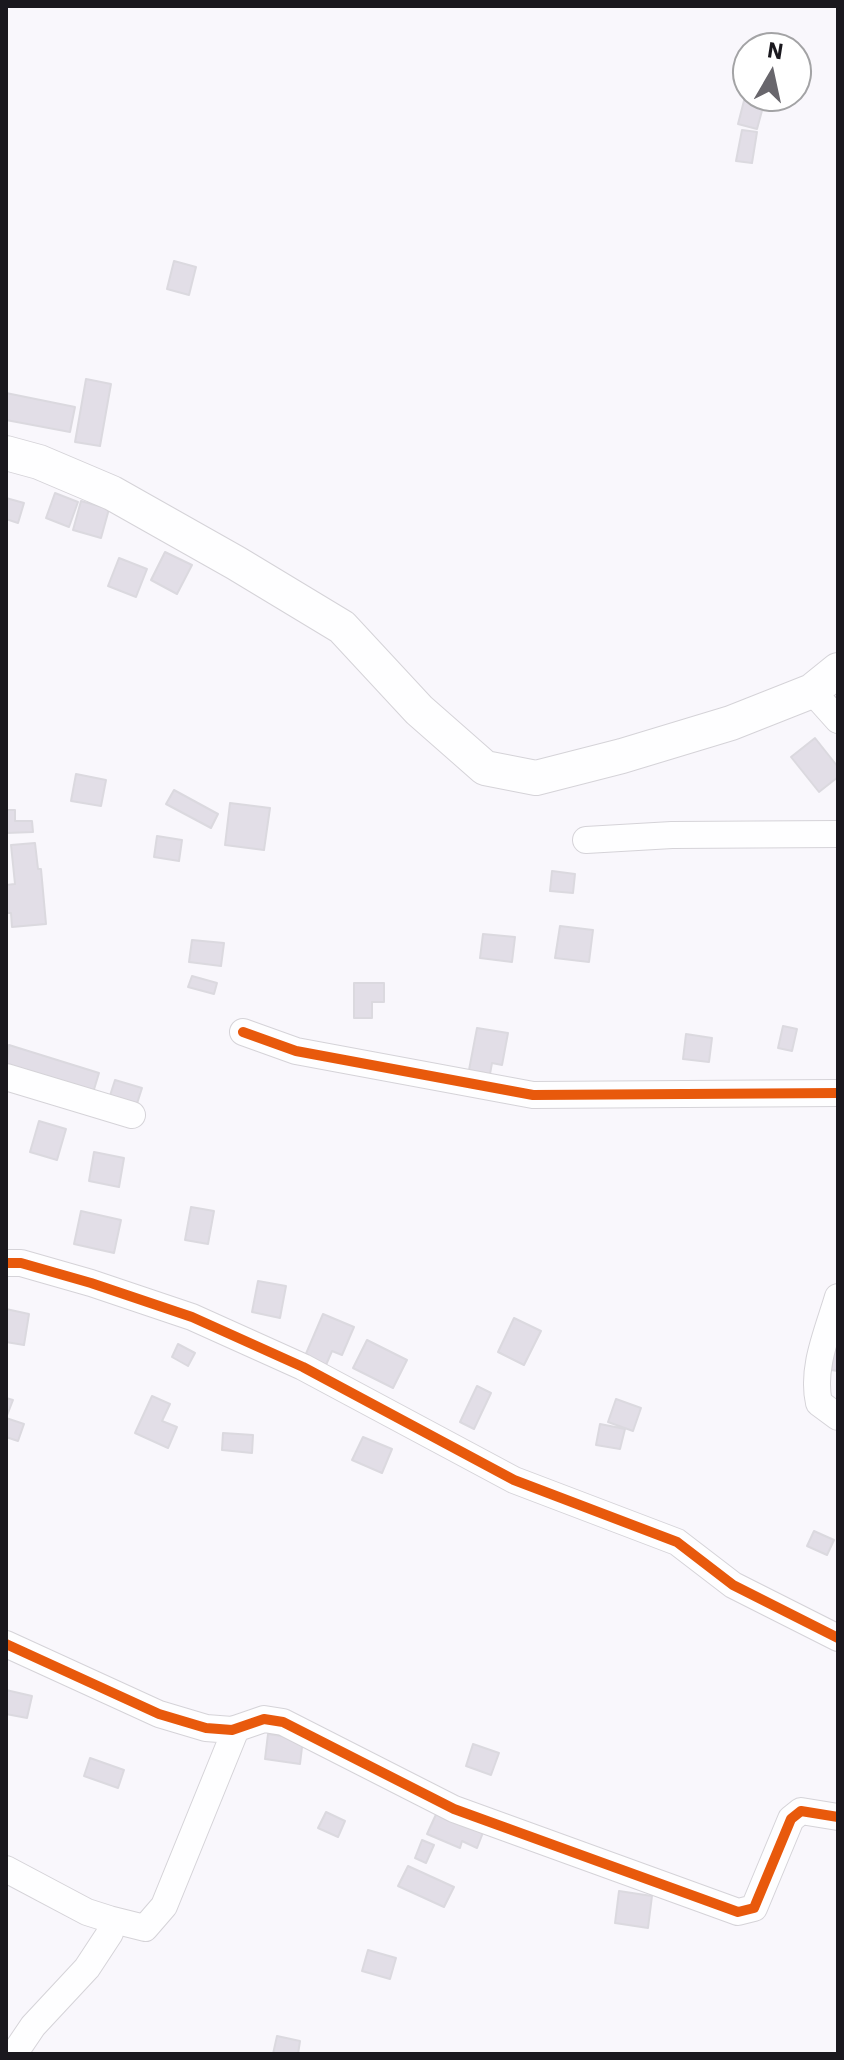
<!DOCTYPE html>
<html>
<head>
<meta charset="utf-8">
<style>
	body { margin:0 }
	#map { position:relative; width:844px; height:2060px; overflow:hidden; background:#f9f7fc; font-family:"IBM Plex Sans",sans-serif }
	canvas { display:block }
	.frame { position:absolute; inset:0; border:8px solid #1a181e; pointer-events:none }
	.north { position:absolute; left:732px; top:32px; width:80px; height:80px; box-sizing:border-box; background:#fff; border:2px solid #a3a3a5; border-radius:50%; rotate:9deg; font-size:22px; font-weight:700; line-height:32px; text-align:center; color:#1a181e }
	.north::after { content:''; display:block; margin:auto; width:28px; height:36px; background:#68666c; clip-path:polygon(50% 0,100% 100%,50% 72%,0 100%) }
</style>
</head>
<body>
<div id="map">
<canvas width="844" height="2060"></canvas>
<div class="frame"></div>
<div class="north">N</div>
</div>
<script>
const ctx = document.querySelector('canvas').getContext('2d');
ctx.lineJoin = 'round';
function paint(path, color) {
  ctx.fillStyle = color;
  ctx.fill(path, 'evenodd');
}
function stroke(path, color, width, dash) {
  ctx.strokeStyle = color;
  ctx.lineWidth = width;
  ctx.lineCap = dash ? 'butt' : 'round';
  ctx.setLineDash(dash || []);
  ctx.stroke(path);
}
const building = new Path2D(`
	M747 89 748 96H766L757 129 738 124Z
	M742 130 757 132 752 163 736 161Z
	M174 261 196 267 189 295 167 289Z
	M86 379 111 384 100 446 75 442Z
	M6 393 75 407 70 432 6 420Z
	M55 493 78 502 69 527 46 518Z
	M6 498 24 503 18 523 6 519Z
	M81 501 109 509 101 538 73 530Z
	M165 552 192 565 177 594 151 580Z
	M119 558 147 569 136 597 108 586Z
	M815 738 838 767V777L819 792 791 757Z
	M76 774 106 780 101 806 71 801Z
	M174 790 218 814 211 828 166 804Z
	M230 803 270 808 264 850 225 845Z
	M6 810H15V821H32L33 832 6 833Z
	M157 836 182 840 179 861 154 857Z
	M35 843 38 869H41L46 924 12 927 11 913H6V885L15 884 11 845Z
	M552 871 575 874 573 893 550 891Z
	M560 926 593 930 589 962 555 958Z
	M483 934 515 937 512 962 480 958Z
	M192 940 224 943 221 966 189 962Z
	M192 976 217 983 214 994 188 987Z
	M354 983H384V1002H372V1018H354Z
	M783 1026 797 1029 792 1051 778 1048Z
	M477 1028 508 1033 502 1065 492 1063 490 1074 469 1070Z
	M686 1034 712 1038 709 1062 683 1059Z
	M9 1045 99 1073 92 1096 6 1068Z
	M115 1080 142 1088 134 1113 107 1105Z
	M39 1121 66 1129 57 1160 30 1152Z
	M94 1152 124 1158 119 1187 89 1181Z
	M191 1207 214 1211 208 1244 185 1240Z
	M81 1211 121 1220 114 1253 74 1244Z
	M258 1281 286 1286 280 1318 252 1312Z
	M6 1309 29 1314 24 1345 6 1342Z
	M323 1314 354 1327 342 1355 332 1351 326 1365 305 1356Z
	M514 1318 541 1331 524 1365 498 1352Z
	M367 1340 407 1360 393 1388 353 1368Z
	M178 1344 195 1353 188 1366 172 1357Z
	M835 1344 838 1345V1371L831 1370Z
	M477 1386 491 1393 474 1429 460 1422Z
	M152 1396 170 1404 162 1421 177 1427 168 1448 135 1433Z
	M6 1398 13 1400 6 1418 24 1424 18 1441 6 1437Z
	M616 1399 641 1408 633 1431 608 1422Z
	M600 1424 625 1429 620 1449 596 1445Z
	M223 1433 253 1435 252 1453 222 1450Z
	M363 1437 392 1449 382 1473 352 1460Z
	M814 1531 834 1540 827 1555 807 1546Z
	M6 1690 32 1696 27 1718 6 1714Z
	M268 1734 303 1739 300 1764 265 1759Z
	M473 1744 499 1753 491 1775 466 1766Z
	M90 1758 124 1770 118 1788 84 1776Z
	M438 1810 484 1830 477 1848 462 1841 460 1848 427 1834Z
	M326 1812 345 1821 338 1837 318 1828Z
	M422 1840 434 1845 426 1863 415 1858Z
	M408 1866 454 1887 444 1907 398 1886Z
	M619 1891 652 1896 648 1928 615 1923Z
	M368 1950 396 1958 390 1979 362 1971Z
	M277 2036 300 2041 298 2054H273Z`);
paint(building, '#e2dee7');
stroke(building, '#dbd9df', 2);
const minor = new Path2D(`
	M812 691 838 720
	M586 840 672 835 838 834
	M243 1032 296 1051 533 1095 838 1093
	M6 1077 132 1115
	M6 1263H21L91 1283 192 1317 303 1367 514 1480 677 1542 733 1585 838 1638
	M838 1297C828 1331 811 1368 819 1403L838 1417
	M6 1644 159 1714 206 1728 232 1730 264 1719 283 1722 454 1809 738 1912 754 1908 791 1819 801 1811 838 1817
	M6 1869 87 1912 109 1919 110 1933 87 1968 33 2026 14 2054
	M109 1919 145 1928 164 1906 236 1729`);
const major = new Path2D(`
	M6 453 39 462 112 493 236 563 342 627 419 710 485 768 536 778 622 756 731 723 812 691 838 670`);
stroke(minor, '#d5d3d8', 28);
stroke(major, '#d5d3d8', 36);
stroke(minor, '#fefeff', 26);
stroke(major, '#fefeff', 34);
stroke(new Path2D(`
	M243 1032 296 1051 533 1095 838 1093
	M6 1263H21L91 1283 192 1317 303 1367 514 1480 677 1542 733 1585 838 1638
	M6 1644 159 1714 206 1728 232 1730 264 1719 283 1722 454 1809 738 1912 754 1908 791 1819 801 1811 838 1817`), '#e8590c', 10);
</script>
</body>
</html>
